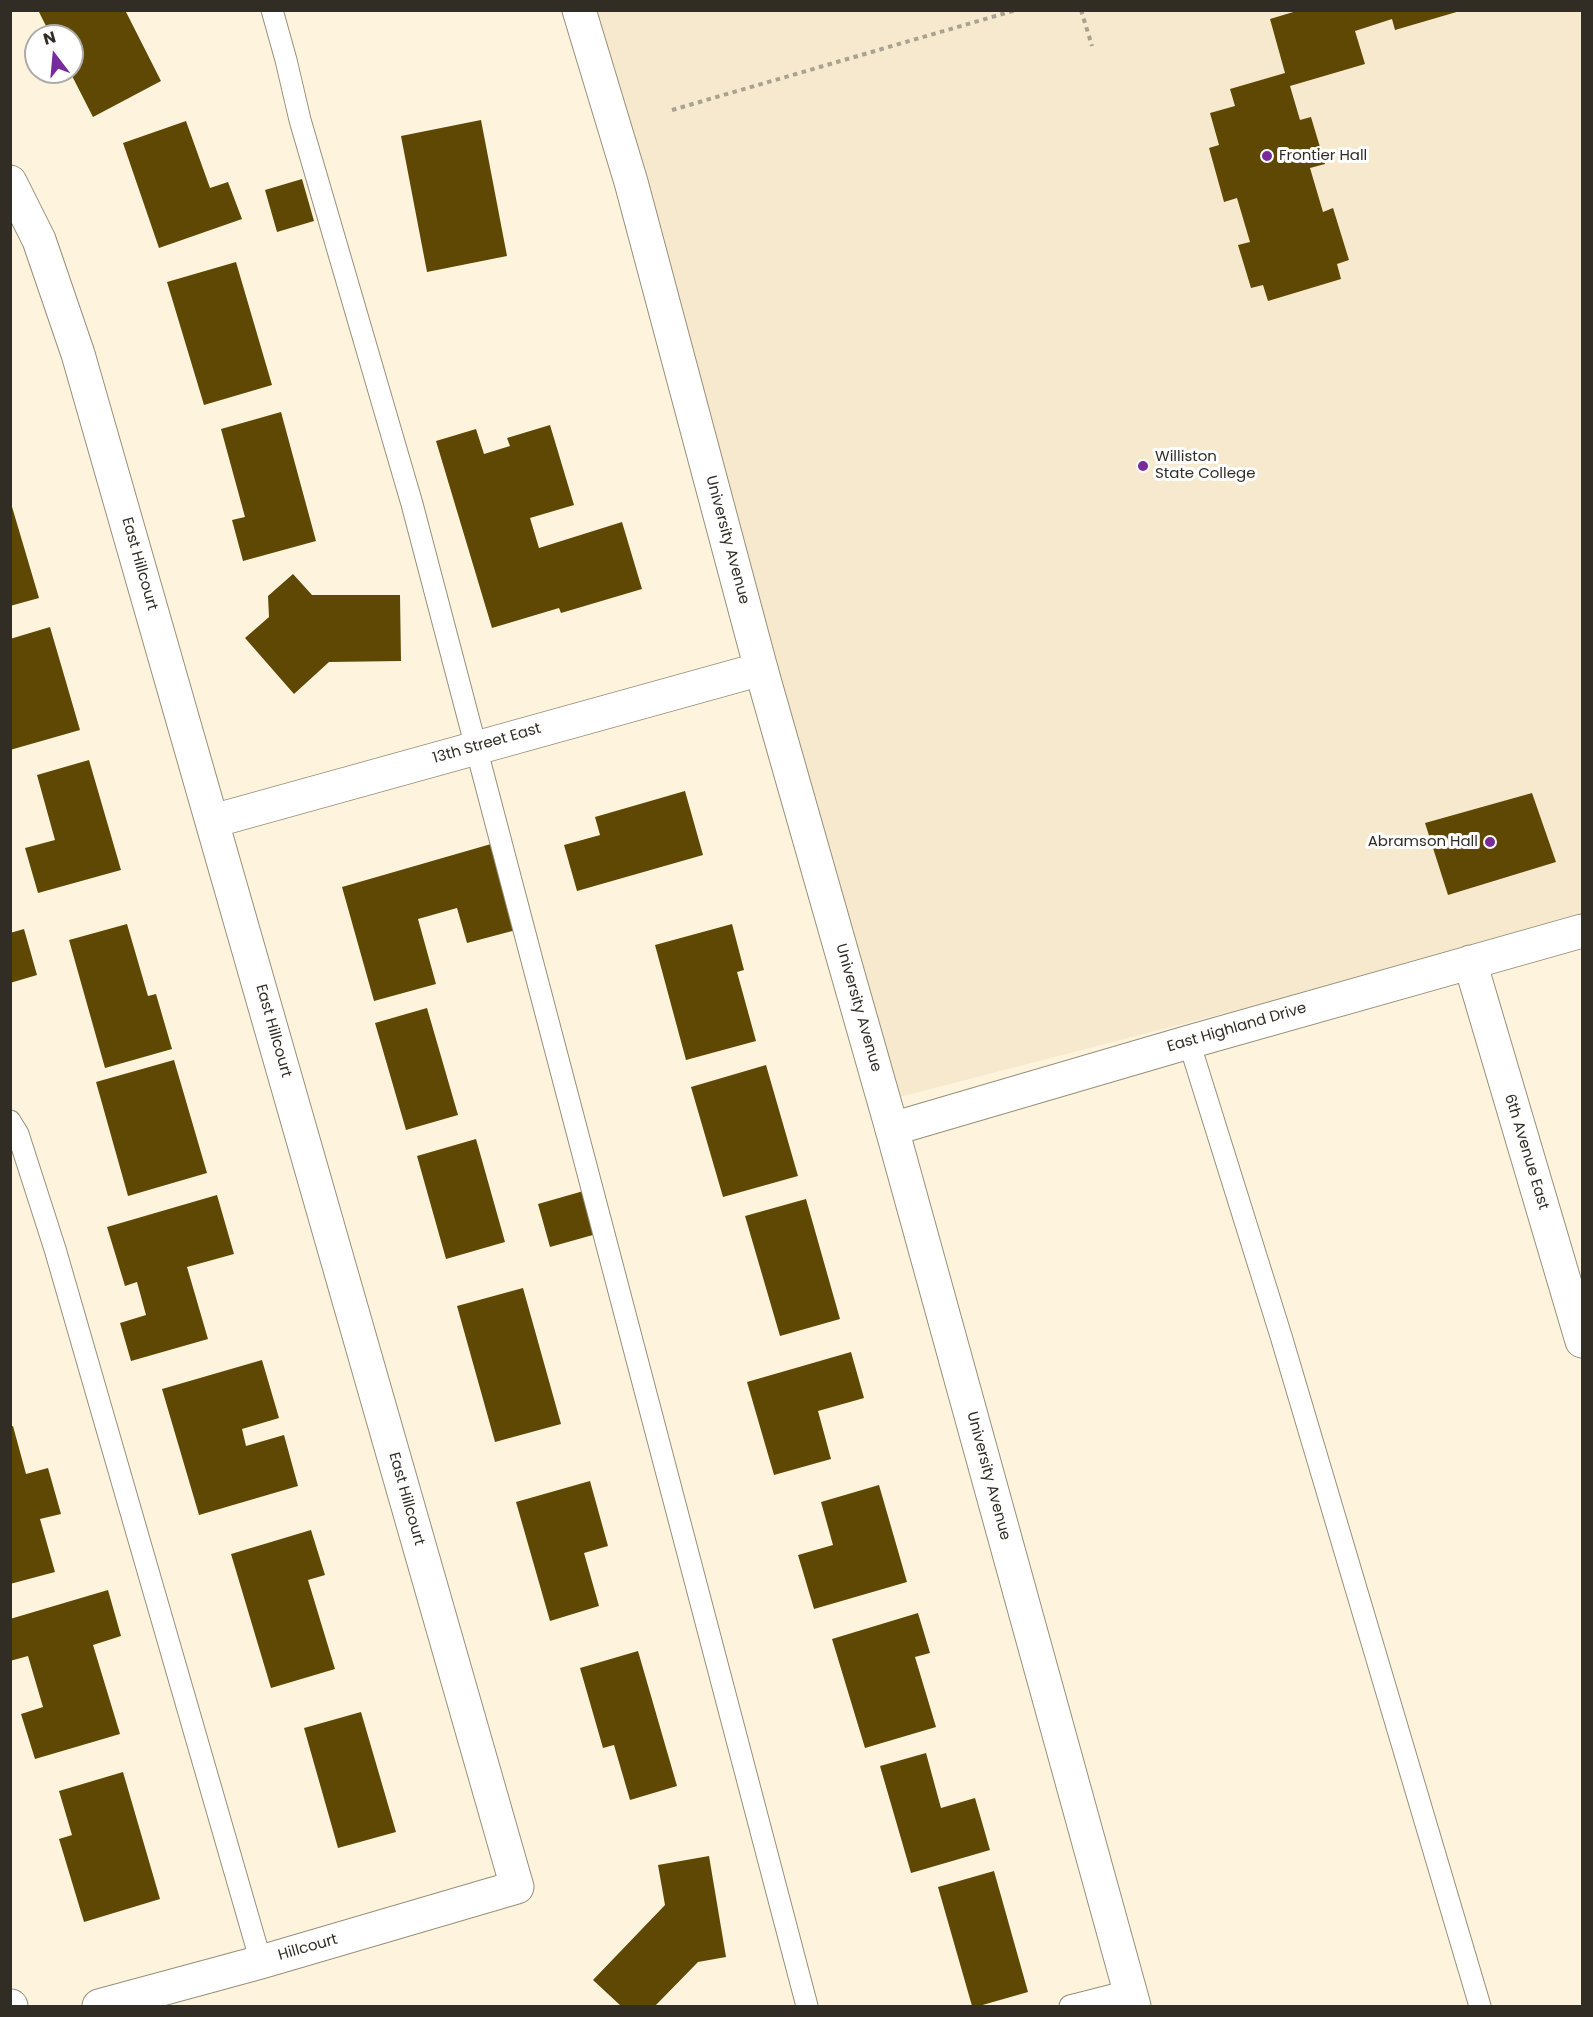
<!DOCTYPE html>
<html>
<head>
<meta charset="utf-8">
<style>
	body { margin:0 }
	#map { position:relative; width:1593px; height:2017px; overflow:hidden; background:#fef4de; font-family:Poppins,sans-serif }
	canvas { display:block }
	.frame { position:absolute; inset:0; border:12px solid #312d25; pointer-events:none }
	.north { position:absolute; left:24px; top:24px; width:60px; height:60px; box-sizing:border-box; background:#fff; border:2px solid #adaba8; border-radius:50%; rotate:344deg; font-size:16px; font-weight:700; line-height:24px; text-align:center; color:#312d25 }
	.north::after { content:''; display:block; margin:auto; width:21px; height:27px; background:#792b9c; clip-path:polygon(50% 0,100% 100%,50% 72%,0 100%) }
</style>
</head>
<body>
<div id="map">
<canvas width="1593" height="2017"></canvas>
<div class="frame"></div>
<div class="north">N</div>
</div>
<script>
const ctx = document.querySelector('canvas').getContext('2d');
ctx.lineJoin = 'round';
function paint(path, color) {
  ctx.fillStyle = color;
  ctx.fill(path, 'evenodd');
}
function stroke(path, color, width, dash) {
  ctx.strokeStyle = color;
  ctx.lineWidth = width;
  ctx.lineCap = dash ? 'butt' : 'round';
  ctx.setLineDash(dash || []);
  ctx.stroke(path);
}
function write(font, color, halo, rows, align = 'center') {
  ctx.font = font + ' Poppins,sans-serif';
  ctx.lineWidth = 6;
  ctx.setLineDash([]);
  ctx.textBaseline = 'middle';
  ctx.strokeStyle = halo;
  ctx.fillStyle = color;
  for (const [text, x, y, turn = 0] of rows) {
    ctx.save();
    ctx.translate(x, y);
    ctx.rotate((+turn || 0) * Math.PI / 180);
    ctx.textAlign = isNaN(turn) ? turn : align;
    if (halo) ctx.strokeText(text, 0, 0);
    ctx.fillText(text, 0, 0);
    ctx.restore();
  }
}
paint(new Path2D(`
	M573 11H1582V921L884 1101Z`), '#f6e9cd');
paint(new Path2D(`
	M38 10H125L161 81 93 117 70 72H72V36H51Z
	M1300 10 1460 11 1395 30 1392 19 1355 31 1365 64 1290 86 1300 120 1311 117 1325 164 1310 168 1323 212 1333 208 1349 260 1337 264 1341 279 1268 301 1263 285 1251 288 1238 245 1250 242 1237 198 1224 202 1209 148 1219 145 1210 113 1235 106 1230 89 1285 73 1270 19Z
	M481 120 507 256 427 272 401 136Z
	M186 121 210 188 228 182 242 219 159 248 123 143Z
	M302 179 314 221 277 232 265 190Z
	M236 262 272 385 204 405 167 282Z
	M281 412 316 541 243 561 232 520 245 517 221 429Z
	M550 425 574 505 530 518 539 548 622 522 642 589 561 613 559 608 492 628 436 441 476 429 484 454 510 446 507 438Z
	M10 500 39 598 10 606Z
	M293 574 312 595H400L401 661 329 662 294 694 245 638 269 617 268 596Z
	M50 627 80 730 10 750V639Z
	M89 760 121 870 38 893 25 848 55 840 37 775Z
	M685 791 703 855 577 891 564 845 600 835 595 817Z
	M1532 793 1556 862 1448 895 1425 823Z
	M491 844 516 930 467 943 457 908 418 919 436 984 374 1001 342 887Z
	M127 924 148 996 156 994 172 1049 105 1068 69 940Z
	M732 924 744 970 737 972 756 1041 686 1060 655 945Z
	M24 929 37 975 10 983V933Z
	M427 1008 458 1115 406 1130 375 1023Z
	M174 1060 207 1173 128 1196 96 1082Z
	M766 1065 798 1176 723 1197 691 1087Z
	M476 1139 505 1242 446 1259 417 1156Z
	M587 1190 600 1233 550 1247 538 1204Z
	M217 1195 234 1254 187 1267 208 1339 131 1361 120 1323 146 1315 137 1282 125 1286 107 1227Z
	M806 1199 840 1319 780 1336 745 1216Z
	M523 1288 561 1424 495 1442 457 1306Z
	M851 1352 864 1398 818 1411 831 1459 774 1475 747 1382Z
	M262 1360 279 1418 242 1429 246 1446 284 1435 298 1486 199 1515 162 1389Z
	M13 1426 26 1474 48 1468 61 1514 40 1519 55 1572 10 1584V1427Z
	M590 1481 608 1546 584 1553 599 1606 550 1621 516 1502Z
	M879 1485 907 1582 814 1609 798 1555 833 1545 821 1502Z
	M311 1530 325 1575 308 1580 335 1669 271 1688 231 1554Z
	M108 1590 121 1636 93 1645 120 1734 35 1759 21 1714 43 1707 28 1656 10 1661V1619Z
	M918 1613 930 1653 915 1657 936 1727 865 1748 832 1639Z
	M638 1651 677 1786 630 1800 614 1745 603 1748 580 1668Z
	M361 1712 396 1832 338 1848 304 1728Z
	M926 1753 941 1808 975 1798 990 1850 911 1873 880 1766Z
	M123 1772 160 1899 84 1922 59 1839 72 1835 59 1791Z
	M709 1856 726 1957 698 1962 655 2006H621L593 1980 665 1905 658 1865Z
	M994 1871 1028 1992 979 2006H972L938 1887Z`), '#5f4803');
const service = new Path2D(`
	M272 10 286 60 300 120 412 504 807 2006
	M1189 1042 1281 1336 1480 2006
	M10 1121 18 1134 55 1249 261 1962
	M1070 2006 1129 1991`);
const minor = new Path2D(`
	M10 182 39 240 78 354 517 1887 261 1962 99 2006
	M213 821 761 669
	M1470 962 1582 1341
	M892 1129 1189 1042 1582 931
	M10 2006H11`);
const tertiary = new Path2D(`
	M579 10 631 182 761 669 892 1129 1134 2006`);
stroke(service, '#988f7b', 23);
stroke(minor, '#988f7b', 35);
stroke(tertiary, '#988f7b', 35);
stroke(new Path2D(`
	M1081 10 1092 46
	M672 110 1016 10`), '#a9a292', 4, [4.5, 4.5]);
stroke(service, '#fff', 21);
stroke(minor, '#fff', 33);
stroke(tertiary, '#fff', 33);
for (const [x, y, r, color] of [
	[1267,156,6,"#792b9c"],
	[1143,466,6,"#792b9c"],
	[1490,842,6,"#792b9c"]
]) {
  const dot = new Path2D();
  dot.arc(x, y, r, 0, 2 * Math.PI);
  ctx.fillStyle = color;
  ctx.fill(dot);
  stroke(dot, '#fff', 2);
}
write('15px', '#312d25', '#fff', [
	["Frontier Hall",1279,156],
	["Williston",1155,457],
	["State College",1155,474],
	["Abramson Hall",1478,842,"right"]
], 'left');
write('15px', '#312d25', '#fff', [
	["University Avenue",727,540,75],
	["East Hillcourt",139,564,74],
	["13th Street East",487,744,-16],
	["University Avenue",858,1008,74],
	["East Highland Drive",1237,1028,-16],
	["East Hillcourt",273,1031,74],
	["6th Avenue East",1526,1152,73],
	["University Avenue",988,1476,75],
	["East Hillcourt",406,1499,74],
	["Hillcourt",308,1948,-16]
]);
</script>
</body>
</html>
